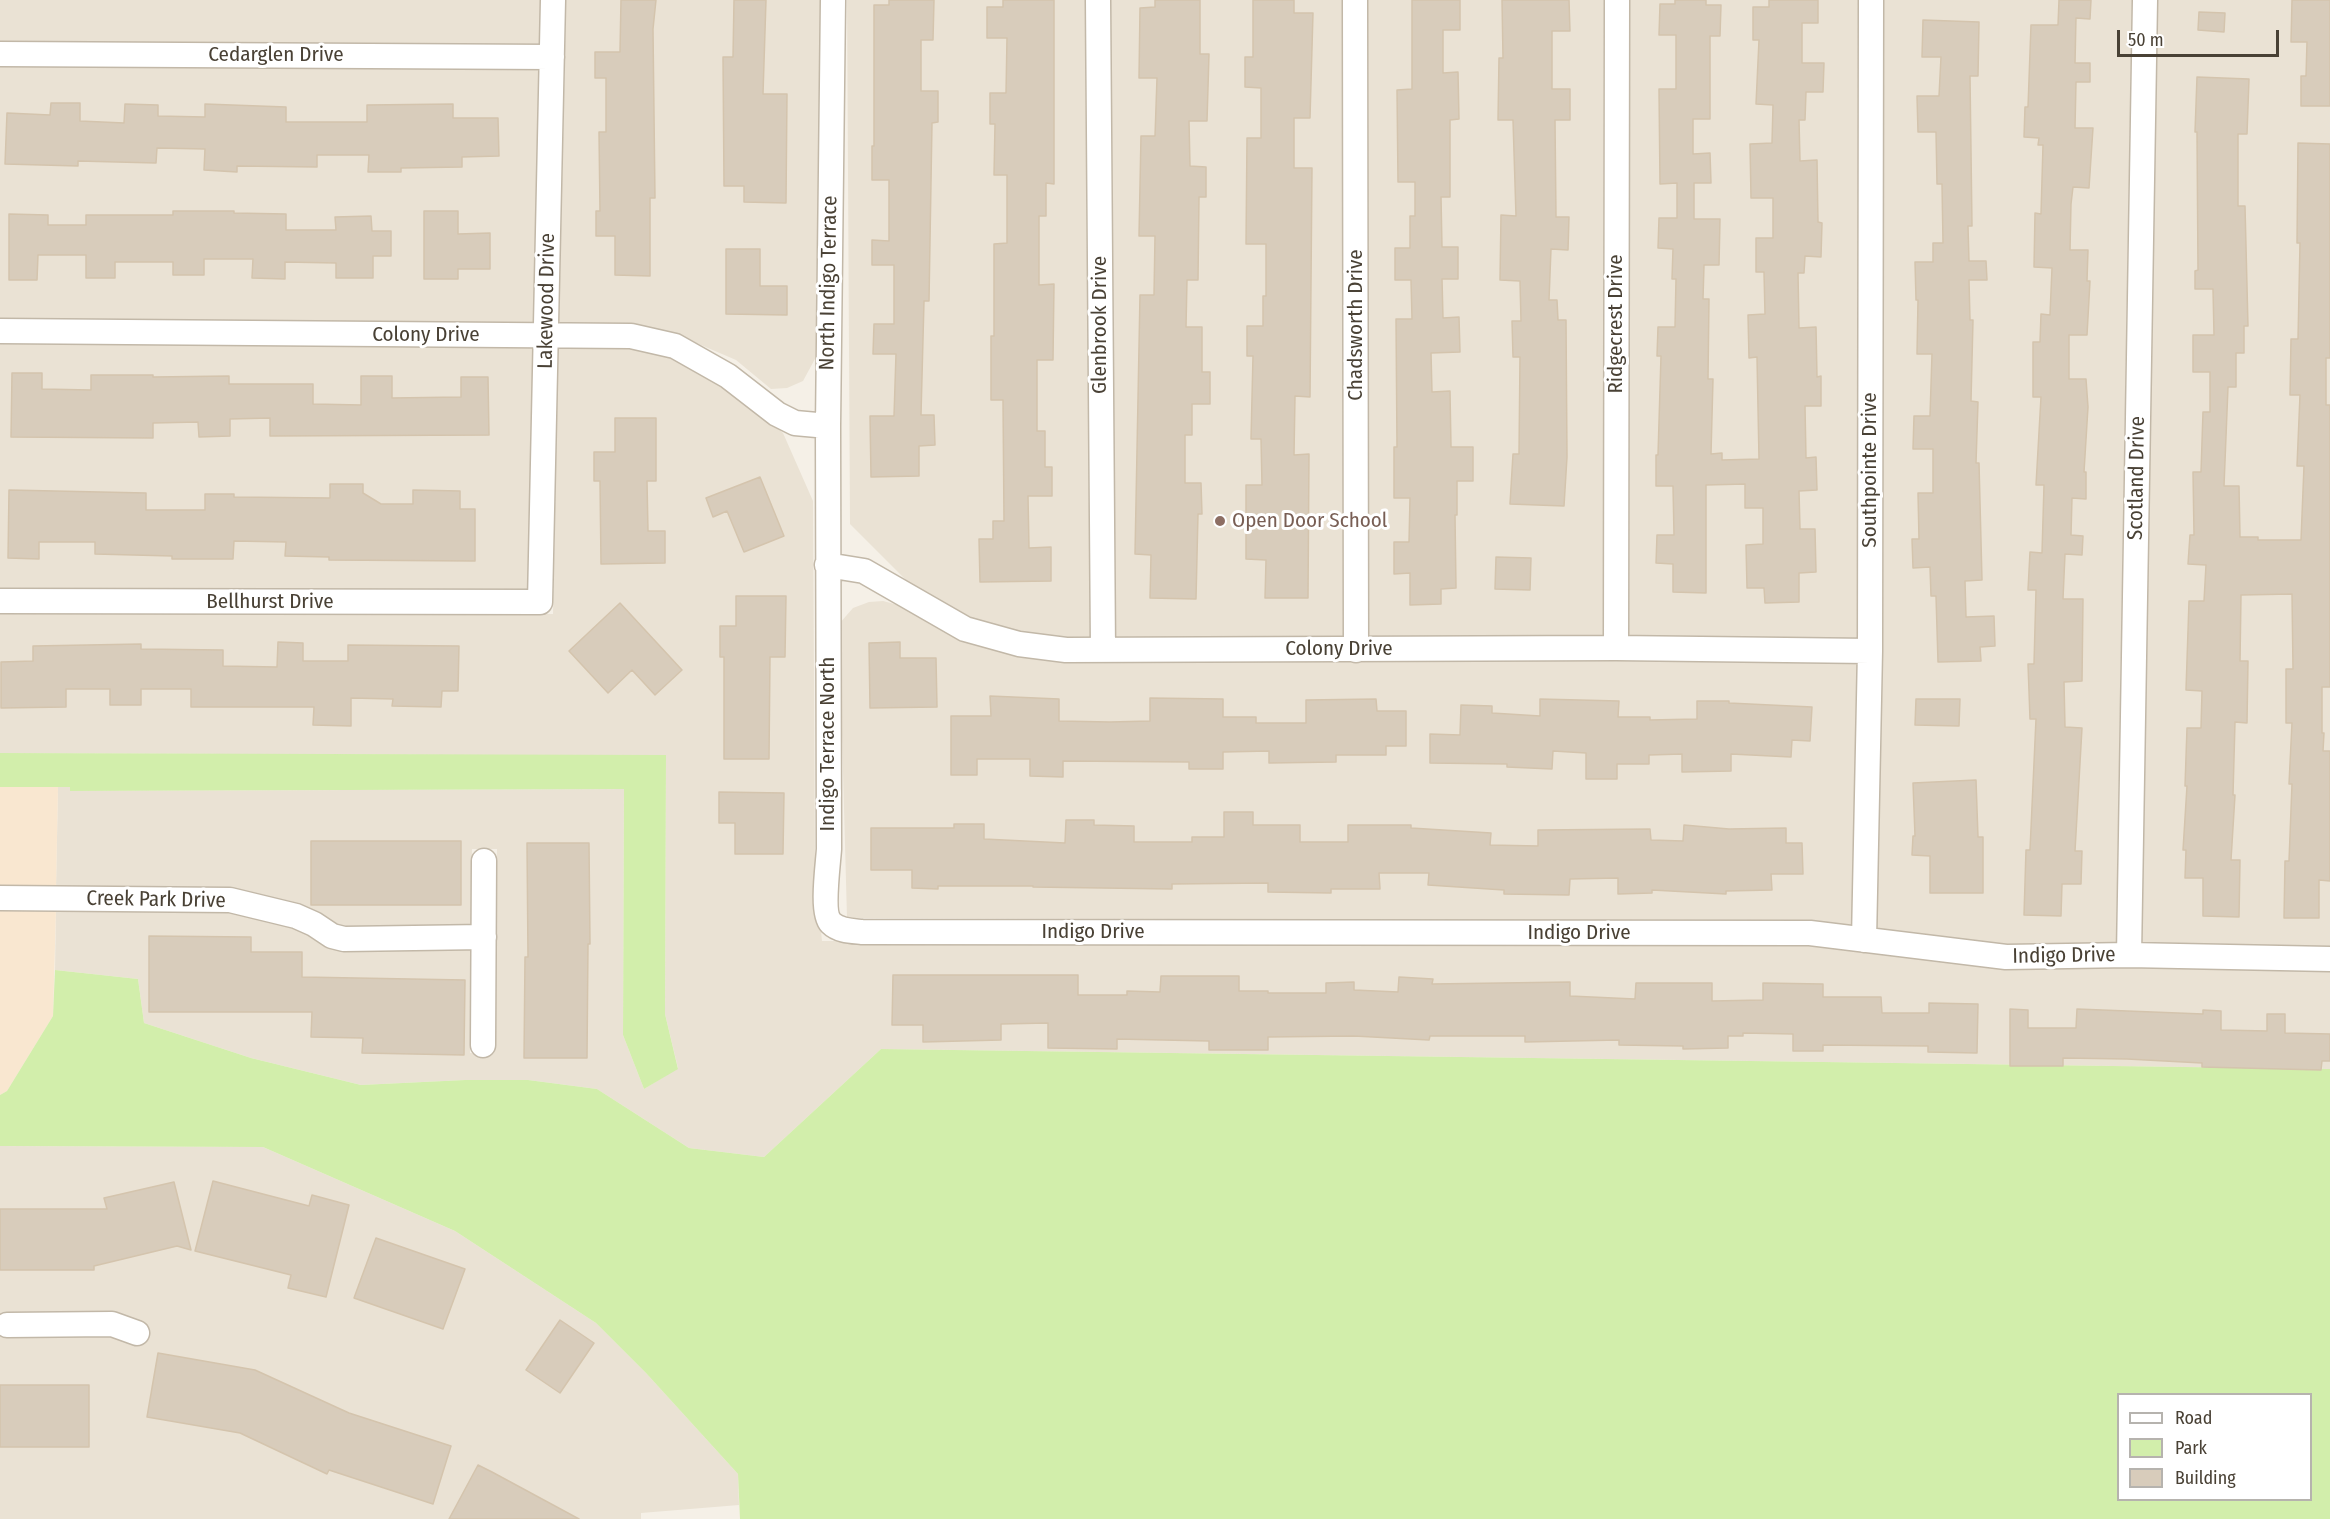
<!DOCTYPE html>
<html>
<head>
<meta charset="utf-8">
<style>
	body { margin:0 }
	#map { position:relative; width:2330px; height:1519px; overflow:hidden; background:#f5f0e7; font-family:"Fira Sans Condensed",sans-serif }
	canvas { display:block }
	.legend { position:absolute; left:2117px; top:1393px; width:195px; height:108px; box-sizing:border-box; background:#fff; border:2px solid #b6b3ae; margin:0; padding:8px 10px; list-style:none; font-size:18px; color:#494135 }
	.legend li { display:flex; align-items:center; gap:12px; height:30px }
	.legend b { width:30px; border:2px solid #b6b3ae }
	.scale { position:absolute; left:2117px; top:30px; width:162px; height:27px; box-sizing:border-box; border:3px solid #494135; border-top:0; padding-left:8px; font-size:18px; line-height:21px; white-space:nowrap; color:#494135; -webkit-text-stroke:4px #fff; paint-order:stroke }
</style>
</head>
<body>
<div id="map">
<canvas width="2330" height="1519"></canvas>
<ul class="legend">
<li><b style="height:8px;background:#fff"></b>Road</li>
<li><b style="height:16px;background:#d2eeab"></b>Park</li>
<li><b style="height:16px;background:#d8ccbb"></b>Building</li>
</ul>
<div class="scale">50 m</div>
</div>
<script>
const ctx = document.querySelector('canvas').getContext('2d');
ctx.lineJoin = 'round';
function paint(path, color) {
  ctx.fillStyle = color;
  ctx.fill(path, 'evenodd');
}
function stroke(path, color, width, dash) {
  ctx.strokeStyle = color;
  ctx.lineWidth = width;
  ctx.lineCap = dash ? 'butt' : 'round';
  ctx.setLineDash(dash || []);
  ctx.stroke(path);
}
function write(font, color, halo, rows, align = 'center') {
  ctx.font = font + ' "Fira Sans Condensed",sans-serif';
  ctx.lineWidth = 6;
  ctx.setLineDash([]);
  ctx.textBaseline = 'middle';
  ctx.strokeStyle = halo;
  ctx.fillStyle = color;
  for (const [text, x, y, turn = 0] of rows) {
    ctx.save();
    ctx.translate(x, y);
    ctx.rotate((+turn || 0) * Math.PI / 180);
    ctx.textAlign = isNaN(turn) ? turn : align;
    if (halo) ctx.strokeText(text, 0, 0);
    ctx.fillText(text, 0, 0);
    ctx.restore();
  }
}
paint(new Path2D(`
	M0 0H541L540 45 0 43Z
	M566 0H821L816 357 803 381 787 388 771 389 736 360 680 336 559 324Z
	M847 0H1085L1090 638 1067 639 1022 633 970 619 913 587 850 524Z
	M1110 0H1343V639L1115 638Z
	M1368 0H1604L1603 637 1368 638Z
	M1629 0H1858L1857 640 1628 637Z
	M1884 0H2132L2116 944 2006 946 1877 930 1882 640Z
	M2158 0H2330V948L2141 944Z
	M0 65 539 68 534 324 0 320Z
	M0 343 533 347 528 591 0 590Z
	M558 347H630L670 357 723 379 783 433 813 501 815 870 822 941 1809 944 1852 951 2129 967 2330 971V1069L881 1049 764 1157 689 1148 597 1089 528 1080H465L361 1085 251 1058 144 1023 138 979 55 970 56 909 228 911 471 948 470 1053 492 1054 497 849H472L471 926 346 928 231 889 56 887 58 787H70L72 791 624 789 623 1035 644 1089 678 1068 665 1014 666 756 0 753V612L553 614Z
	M883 601 898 605 959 638 1616 659 1857 662 1852 927 1810 921 847 918 839 624 853 608 869 602Z
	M0 1146 263 1147 455 1231 596 1323 646 1373 738 1474 739 1505 641 1513V1519H0Z`), '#eae2d4');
paint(new Path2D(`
	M0 787H58L56 887H0Z
	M0 909H56L53 1016 7 1091 0 1095Z`), '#f9e7d0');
paint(new Path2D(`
	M0 753 666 755 665 1014 678 1069 644 1089 623 1035 624 789 70 791V787H0Z
	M55 970 138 979 144 1023 251 1058 361 1085 465 1080H528L597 1089 689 1148 764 1157 881 1049 2330 1069V1519H740L738 1474 646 1373 596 1323 455 1231 263 1147 0 1146V1095L7 1091 53 1016ZM2118 1394H2310V1500H2118Z`), '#d2eeab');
const building = new Path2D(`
	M621 0H656L653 29 655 198H650V276L615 275V236H596V211H600L599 132H606V78H595V52H620Z
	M734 0H766L763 94H787L786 203 744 202V186H724L723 57H733Z
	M889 0H934L933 40H921V91H938V122L932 123 929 301H924L921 415H934L935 445 919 446V476L871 477 870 416H894L896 354H873L874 324H894V265H872V240L889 241V180H872V146H874V5H889Z
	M1003 0H1054V184L1046 183V216H1039V285L1054 284 1053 360H1037V431H1045V467H1052V496H1028L1029 548 1051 547V581L980 582 979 539H993V521H1004L1003 400H991V336H994V244L1007 243V175H994L995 124H990V93H1006L1007 38H987V7H1003Z
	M1155 0H1200V54H1209L1207 121H1189L1190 166 1206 167V197H1199L1198 280H1187L1186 327H1202V372H1210V404H1192V435H1185V483H1201L1202 514H1198L1196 599 1150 598 1151 555 1135 554 1140 295H1154L1155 236H1139L1141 136H1155L1157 78H1139L1140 8 1155 7Z
	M1253 0H1294V13H1313L1310 118H1294V168H1312L1310 397 1295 396 1294 455 1309 454 1308 598H1265L1266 560 1246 559V485H1262L1261 439H1251L1253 356H1247V326H1263V296H1266V244H1246L1247 138H1261V88L1245 87V57H1253Z
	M1412 0H1460V30H1443V73L1458 72 1459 119 1450 120V197H1441L1442 247H1458V279H1442L1443 318 1459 317 1460 352 1431 353 1432 392 1450 391 1451 447H1473V481H1457V515H1455L1456 588 1441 589V604L1410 605V573L1394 574V542H1409L1410 498H1394V447H1397L1396 319H1412L1411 280H1395V248H1410V216H1415V182H1398L1397 90 1412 89Z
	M1502 0H1569L1570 31H1552V89H1570V120H1555L1556 217H1569L1568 250 1551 249 1549 300H1557L1558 320H1566L1567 457 1564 506 1510 504 1513 454H1519L1520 357H1513L1512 321H1521L1520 281 1500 280 1501 215 1516 216 1513 120H1498L1499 58H1503Z
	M1675 0H1706V5H1721L1720 36H1710V119H1693V154L1710 153 1711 183H1694V219H1720L1719 265H1704L1703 299H1709L1708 379H1713L1711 454 1722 453V460L1759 459 1757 357 1749 358 1748 315 1765 314 1764 272H1756V238H1773V198H1751L1750 144 1772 143 1773 105 1756 104 1759 40H1753V7H1769V0H1818V23H1802V63H1824L1823 92H1806L1805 120H1799L1800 161 1817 160 1818 222 1822 223 1821 257 1805 256 1804 273H1798L1799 328 1816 327 1817 377 1821 376V406H1805L1806 458 1816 457 1817 490 1799 491 1800 529H1815L1816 572 1799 573V602L1765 603 1764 588H1747L1746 545 1763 544V508H1745V484L1706 485V593L1673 592V564L1656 563 1657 535H1674L1673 486H1656V455H1658L1661 356H1657L1658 327H1675L1676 279H1672L1673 249 1658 248 1659 218H1677V183L1660 184 1659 89H1676V35H1659L1660 4H1675Z
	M2059 0H2091L2090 19 2076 18 2075 63H2090V82H2076L2075 128H2093L2089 188 2073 187 2071 204 2070 250H2088L2087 281H2090L2087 335H2069V379H2086L2088 407 2084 472H2086V499L2072 498 2071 535 2083 536 2082 555 2065 554 2063 599H2083L2082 681 2064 682 2065 727 2082 728 2075 851H2082L2081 884H2062L2061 916 2024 915 2026 850H2030L2036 719H2030L2028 664H2034L2036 590H2028L2030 552 2042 553 2044 485H2036L2041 397H2033V342H2040L2041 314 2050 315 2052 268 2034 267 2035 213 2041 214 2043 145H2038L2039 138 2024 137 2025 107H2028L2031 25H2058Z
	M2292 0H2330V106H2301V76H2306L2307 42H2291Z
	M2199 12 2225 13 2224 32 2198 30Z
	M1923 20 1979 22 1978 76H1970L1972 226H1968L1969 261H1986L1987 280H1969L1970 320H1973L1971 401 1978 402 1976 463H1979L1982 580 1965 581 1966 617 1994 616 1995 646 1980 647 1981 661 1938 662 1936 596H1931L1930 567 1913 568 1912 539H1919L1918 493H1933V449H1913L1914 416H1930L1932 354H1917L1918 300H1916L1915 262H1933V243H1943L1942 184H1937L1936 132H1918L1917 96H1939L1941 57H1922Z
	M2197 77 2249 79 2247 134H2238V206H2245L2248 326H2244V353H2236V387H2228L2224 486H2239L2240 537H2258V540H2301L2304 466H2297L2300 395H2290L2291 339H2298L2300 243H2297L2298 143 2330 144V358H2326V405H2330V687H2322V733H2324L2323 751H2330V881L2319 880V918H2284L2285 861H2289L2292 784H2289L2292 723H2286V669H2293L2292 594 2241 595 2240 661H2248L2247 723 2235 722 2233 795H2235L2231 860H2240L2239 917 2203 916V878H2185L2186 850H2183L2187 786H2185L2187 728H2201L2202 691 2186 690 2189 601H2204L2206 565 2188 564 2190 535H2194L2193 472H2201L2203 412H2210V372H2193V335H2214L2213 289H2195V271L2198 270 2197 132H2195Z
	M51 103H80V121L124 123 125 104 158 105V116L205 117V104L286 107V122H367V105L453 104V118H498L499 156 462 157V167L401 168V172H368L369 155H317V167L237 166V172L204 170 205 149 157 148 156 163 78 161V166L5 164 7 113 50 115Z
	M173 211H234V213L286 214V230H336L335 217 371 216 372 231H391V256H373V278H336V263L285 262V279L252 278 253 259H204V275H173V262H115V278H86V255H38L37 280H9V214L48 215V225H86V215H173Z
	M424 211H458V234L490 233V269H458V279H424Z
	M726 249H760V286H787V315L726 314Z
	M12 373H42V389L91 390V375H153V377L229 376V384H313V404L361 405V376H392V398L461 397V377H488L489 435 270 436V418L230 419V436L199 437 198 422 153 423V438L11 437Z
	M615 418H656V481H647L648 531H665V563L601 564 600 481H594V452H615Z
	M760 477 784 536 744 552 727 511 713 517 706 498Z
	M330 484H363V493L381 504H413V490L460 491V509H475V561L329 560V557L285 556 286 542 234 541 233 559H172V556L95 554V542H39V559L8 558 9 490 146 493V510H205V494H234V497L330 498Z
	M1496 557 1531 558 1530 590 1495 589Z
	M736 596H786L785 657H770L769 759H724V657H720V626H736Z
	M620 603 682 670 655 695 632 670 608 693 569 651Z
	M278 642 303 643V661H348V645L459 646 458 691H442L441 707 392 706 393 699 351 698V726L313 725 314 707H191V689H141V705H110V689H66V707L1 708V662L33 661V646L141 644V649L223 650V666L277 667Z
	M900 642V658H936L937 707 870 708 869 643Z
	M990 696 1059 699V721L1110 722 1150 721V698L1223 699V717H1256V723H1306V700L1376 699 1377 711H1406V746H1386V755H1336V762L1269 763V751L1223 752V769H1189V762L1063 761V777L1030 776V759H977V775H951V716H991Z
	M1540 699 1619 701 1618 717H1650V720L1697 719V701H1729V703L1812 707 1810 741 1792 740 1791 757 1731 754V771L1682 772V754L1649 755V764H1617V779H1586V753L1553 751 1552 769 1507 767V764L1430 763V734L1460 735 1461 705 1492 706V713L1540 716Z
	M1916 699H1960L1959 726 1915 725Z
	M1976 780 1978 837H1983V893H1930V856L1912 855 1913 836H1915L1913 783Z
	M719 792 784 793 783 854H735V823H719Z
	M1224 812H1253V825H1300V842H1348V825H1411V828L1491 833 1490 845 1538 846V830L1650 829 1651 840 1683 841 1684 825 1729 829 1786 828V843H1802L1803 874H1771L1772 890 1726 891V894L1652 890V893L1618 894V878L1570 879 1569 895 1504 894V890L1428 885 1429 873H1379L1380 889H1331V893L1268 892V883L1172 884V889L1033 887V886H938V889L912 888V870H871V828H954V824H984V839L1065 843 1066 820H1094V825L1134 826V842H1192V837H1224Z
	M311 841H461V905H311Z
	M527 843H589L590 944H588L587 1058H524L525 957H528Z
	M149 936 251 937V952H302V977L465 980 464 1055 362 1053 363 1038 311 1037 312 1012H149Z
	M893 975H1078V995H1127V991L1160 992 1161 976H1239V991H1268V993H1326V983L1354 982V990L1398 992 1399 977 1433 979 1432 984 1570 982V996L1635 999 1636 983H1712V1001L1763 1000V983L1823 984V997H1881L1882 1013H1929V1003L1978 1004 1977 1053 1928 1052V1046L1823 1045V1051H1793V1034L1743 1033V1036H1728V1048L1683 1049V1046L1619 1045V1040L1525 1042V1036H1430L1429 1040 1354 1036 1268 1037V1050H1209V1041L1117 1039V1049L1048 1048V1023L1001 1024V1040L923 1042V1025H892Z
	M2010 1009 2028 1010V1028H2076L2077 1009 2203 1014V1010L2221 1011V1030L2267 1031V1014H2285V1033L2330 1034V1061H2322L2321 1070 2202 1067V1063L2127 1059 2063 1058V1066H2010Z
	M213 1181 309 1206 312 1195 349 1205 326 1297 288 1288 291 1275 195 1251Z
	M174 1182 191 1250 177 1246 94 1266V1270H0V1209H107L104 1198Z
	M376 1238 465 1269 443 1329 354 1298Z
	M560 1320 594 1343 560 1393 526 1370Z
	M158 1353 255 1370 349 1413 451 1446 433 1504 329 1470 327 1474 240 1433 147 1417Z
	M0 1385H89V1447H0Z
	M478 1465 492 1472 579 1519H449Z`);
paint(building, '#d8ccbb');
stroke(building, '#d4c4ad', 1.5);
const minor = new Path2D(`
	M833 0 828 426 829 849C828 865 821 913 831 923 839 931 852 931 862 932L1810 933 2006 957 2129 955 2330 959
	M1098 0 1103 649
	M1355 0 1356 650
	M0 54 552 57
	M0 331 631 336 675 346 728 376 777 414 795 423 828 426
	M827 565 864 571 965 629 1019 644 1066 650 1616 648 1870 651
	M0 601 540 602 553 0
	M1616 648 1617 0
	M0 898 230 900 296 916 314 924 332 936 344 939 484 937
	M1864 940 1870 651 1871 0
	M2129 955 2145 0
	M483 1045 484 861
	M7 1325 112 1324 137 1333`);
stroke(minor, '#c2b8a8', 27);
stroke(minor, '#fff', 24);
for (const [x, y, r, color] of [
	[1220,521,6,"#8d6e63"]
]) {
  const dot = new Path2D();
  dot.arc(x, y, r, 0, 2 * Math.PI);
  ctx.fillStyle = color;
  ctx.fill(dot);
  stroke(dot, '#fff', 2);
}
write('21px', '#494135', '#fff', [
	["Cedarglen Drive",276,55],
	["North Indigo Terrace",829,283,-89],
	["Lakewood Drive",547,301,-89],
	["Ridgecrest Drive",1616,324,-90],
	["Glenbrook Drive",1100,325,-90],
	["Chadsworth Drive",1356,325,-90],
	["Colony Drive",426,335],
	["Southpointe Drive",1870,470,-90],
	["Scotland Drive",2137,478,-89],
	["Bellhurst Drive",270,602],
	["Colony Drive",1339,649],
	["Indigo Terrace North",828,744,-90],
	["Creek Park Drive",156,900,1],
	["Indigo Drive",1093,932],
	["Indigo Drive",1579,933],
	["Indigo Drive",2064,956,-1]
]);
write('21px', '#785e54', '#fff', [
	["Open Door School",1232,521]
], 'left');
</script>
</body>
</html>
